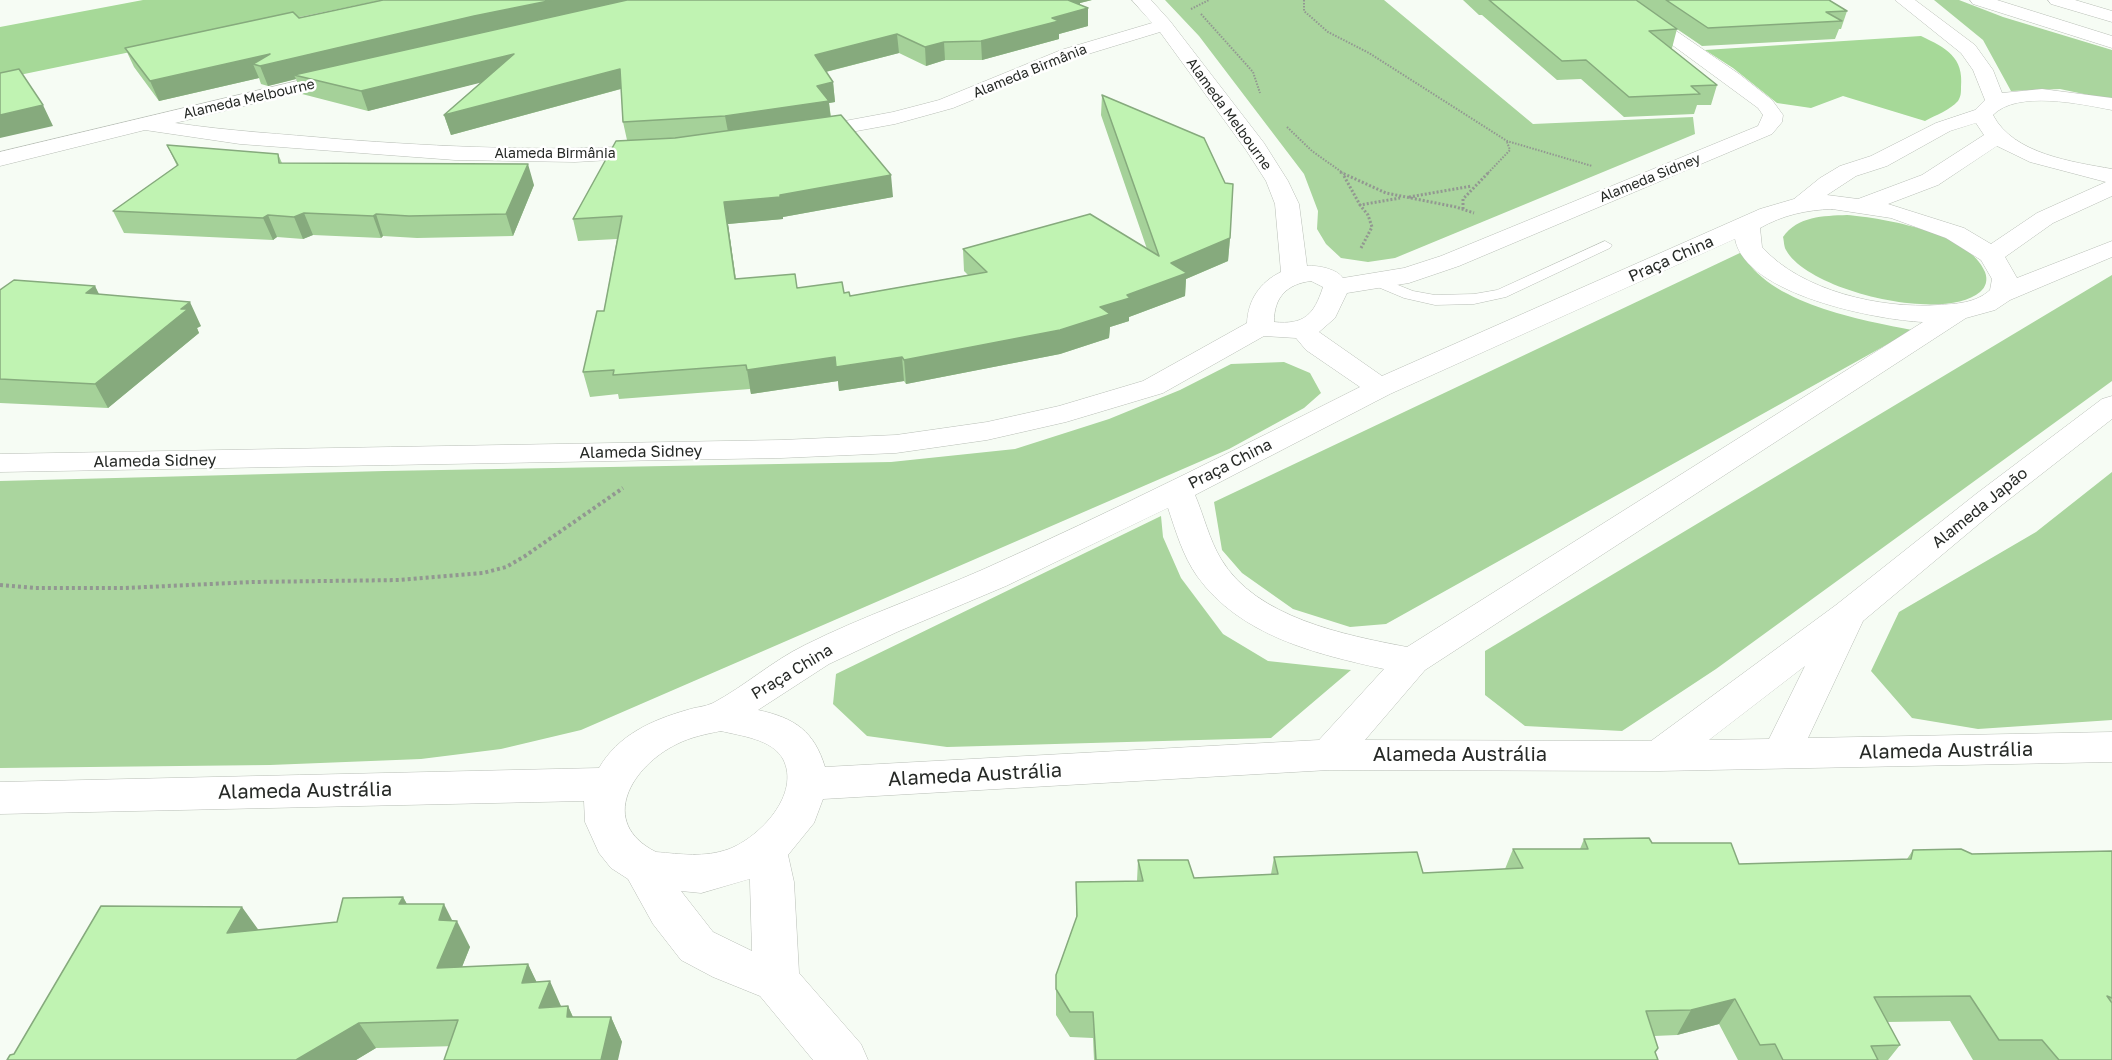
<!DOCTYPE html>
<html>
<head>
<meta charset="utf-8">
<style>
	body { margin:0 }
	canvas { display:block; background:#f6fcf4 }
</style>
</head>
<body>
<canvas width="2112" height="1060"></canvas>
<script>
const ctx = document.querySelector('canvas').getContext('2d');
ctx.lineJoin = 'round';
function paint(path, color) {
  ctx.fillStyle = color;
  ctx.fill(path, 'evenodd');
}
function stroke(path, color, width, dash) {
  ctx.strokeStyle = color;
  ctx.lineWidth = width;
  ctx.lineCap = dash ? 'butt' : 'round';
  ctx.setLineDash(dash || []);
  ctx.stroke(path);
}
function write(font, color, halo, rows, align = 'center') {
  ctx.font = font + ' "Golos Text",sans-serif';
  ctx.lineWidth = 5;
  ctx.setLineDash([]);
  ctx.textBaseline = 'middle';
  ctx.strokeStyle = halo;
  ctx.fillStyle = color;
  for (const [text, x, y, turn = 0] of rows) {
    ctx.save();
    ctx.translate(x, y);
    ctx.rotate((+turn || 0) * Math.PI / 180);
    ctx.textAlign = isNaN(turn) ? turn : align;
    if (halo) ctx.strokeText(text, 0, 0);
    ctx.fillText(text, 0, 0);
    ctx.restore();
  }
}
paint(new Path2D(`
	M1165 0H1384L1533 124 1693 117 1695 134 1395 258 1368 262 1341 258 1326 244 1317 229 1318 211 1304 174 1199 36Z
	M1934 0H1959L2003 17 2112 50V100L2060 89 2011 91 1983 40Z
	M1847 215C1884 218 1970 233 1985 272 1988 280 1986 287 1980 292 1944 323 1808 291 1786 250 1784 247 1784 241 1783 237 1798 216 1823 216 1847 215Z
	M1742 252C1765 303 1864 321 1913 330L1386 624 1350 627 1293 609 1242 573 1222 550 1214 502Z
	M2112 275V381L1716 669 1622 731 1525 726 1485 695V651Z
	M1284 362 1310 373 1321 393 1304 408 1229 449 581 730 501 749 421 759 270 765 0 768V481L385 471 891 462 1015 449 1109 419 1180 390 1231 364Z
	M2112 472V720L1978 729 1912 718 1871 671 1899 612 2036 532Z
	M1161 516 1163 537 1181 578 1223 634 1268 661 1351 670 1271 738 947 747 867 736 833 704 836 674Z`), '#aad59e');
paint(new Path2D(`
	M143 0H382L0 79V27Z
	M1921 36C1946 48 1964 57 1961 87 1961 93 1961 96 1958 101 1950 110 1936 115 1925 121L1843 96 1811 108 1777 103 1733 68 1705 50Z`), '#a6d998');
const service = new Path2D(`
	M1605 241 1612 245 1610 248 1506 297 1474 304 1435 305 1404 298 1373 285 1370 282 1378 277 1413 291 1435 295 1474 294 1497 290Z`);
const minor = new Path2D(`
	M1132 0H1151L1170 21 1264 143 1288 181 1299 204 1307 266C1318 265 1337 269 1343 278L1404 268 1441 256 1758 126 1763 115 1758 108 1611 0H1631L1739 74 1772 100 1783 115 1782 122 1772 134 1459 266 1409 283 1347 293 1335 318 1319 332 1382 376 1760 209 1794 199 1820 178 1840 166 1871 156 1936 123 1975 110 1985 100 1973 70 1961 53 1895 0H1915L1975 45 1993 70 2002 93 2042 89 2112 98V110C2081 104 2017 90 1993 115 2013 154 2073 162 2112 169V196L2053 223 2005 257 2017 278 2112 241V257L2010 300 1995 310 1966 318 1425 670 1365 740 1651 741 1836 605 1976 494 2102 399 2112 396V419L1998 508 1863 621 1808 738 2112 732V762L1659 771 1329 770 823 799 814 823 788 855 794 882 799 973 861 1044 868 1060H813L760 996 713 977 681 960 653 924 628 879 611 868 599 853 585 822 584 801 0 814V782L599 768C618 735 652 720 687 710 695 707 705 707 713 703 745 686 772 661 805 645 863 616 925 595 984 569 1111 512 1235 450 1360 387L1306 350 1296 338 1264 336 1163 393 1066 422 987 440 896 453 781 458 0 472V454L781 440 896 435 987 422 1059 406 1143 381 1247 323C1248 300 1260 282 1281 272L1275 204 1266 181 1246 150 1160 32 1075 58 953 108 895 124 807 140 799 139 796 134 799 129 807 128 893 112 939 100 1061 50 1152 23ZM1976 123 1984 135 1922 175 1858 199 1827 195 1856 176 1887 166 1950 131ZM1997 146 2030 162 2106 182 2037 213 1991 244 1964 228 1888 204 1938 185ZM1832 209 1891 218 1946 238 1981 260 1992 279 1990 290C1976 303 1956 304 1938 305 1881 309 1801 291 1762 247L1760 228C1783 215 1806 210 1832 209ZM1735 239C1745 295 1878 320 1923 322L1407 647C1345 635 1256 618 1221 559 1209 539 1204 516 1195 495L1390 394ZM1311 281 1323 287C1314 315 1304 325 1274 322 1274 297 1287 284 1311 281ZM1168 508C1176 532 1183 556 1197 576 1240 636 1316 654 1384 669L1319 740 825 767C814 731 795 718 758 710L829 664 897 632 1006 586ZM1805 666 1769 739 1709 740ZM721 731C741 736 772 739 783 759 801 794 760 837 729 849 704 858 681 854 656 852 597 822 632 766 677 744 691 737 706 734 721 731ZM750 879V882L752 951 713 932 681 891 701 893Z
	M343 70 350 72 353 76 350 80 175 123C229 131 283 134 337 139 443 147 549 152 655 145L663 147 666 152 663 157 575 162 455 160 240 144 145 130 0 166V152Z`);
const secondary = new Path2D(`
	M1970 0H1997L2112 36V48L1973 4Z
	M2048 0H2075L2112 11V22L2051 4Z`);
stroke(service, '#b8beb6', 1);
stroke(minor, '#b8beb6', 1);
stroke(secondary, '#b8beb6', 1);
stroke(new Path2D(`
	M1304 0V11L1328 32 1369 53 1507 141 1592 166
	M1191 9 1209 0
	M1201 14 1253 72 1260 93
	M1287 127 1312 151 1343 173
	M1488 173 1510 150 1507 142`), '#929791', 2, [1.5, 1.5]);
stroke(new Path2D(`
	M1340 172 1386 193 1456 207 1474 213
	M1344 176 1360 205
	M1409 197 1472 186
	M1463 209V199L1489 172
	M1361 248 1372 227 1368 215 1360 205 1400 198`), '#929791', 3, [2, 2]);
stroke(new Path2D(`
	M0 585 35 588H125L253 582 400 580 483 573 506 567 525 556 623 488`), '#929791', 4, [3, 3]);
paint(service, '#fff');
paint(minor, '#fff');
paint(secondary, '#fff');
paint(new Path2D(`
	M383 0H1092L1080 3V5L1088 8V26L1059 34V39L982 60H945L926 66 899 53 826 72 833 82 835 102 829 103 831 117 893 197 783 217V219L728 224 736 279 797 288 844 293 850 296 968 275 964 271 963 249H1147L1101 115 1102 95 1230 238 1228 261 1186 279 1185 296 1129 317V321L1110 327 1109 338 1060 354 906 384 904 381 839 391 838 381 751 394 750 389 619 399 618 394 590 397 583 372 604 311 617 239 578 241 573 219 627 140 623 122 621 89 451 135 444 115 481 82 368 111 302 94 296 79 268 86 261 84 259 78 159 101 134 67 125 48 299 18Z
	M1463 0H1829L1847 11 1841 29H1839L1835 39 1702 46 1674 27 1677 29 1672 48H1670L1717 85 1711 105H1697L1694 114 1624 117 1581 79 1557 80 1482 15H1479Z
	M167 145 278 154 282 163 534 185 513 236 417 238 383 236 381 238 313 235 303 239 277 237 273 240 124 233 113 211 177 166Z
	M95 286 98 294 201 326 197 328 199 333 108 408 0 403V290Z
	M1584 839 1652 843 1739 864 1907 859 1913 850 1972 854 2112 851V1060H1973L1950 1021 1887 1022 1900 1045 1888 1060H1738L1719 1024 1677 1035 1654 1036 1655 1052 1658 1060H1094L1093 1038 1070 1037 1056 1015V975L1076 919V882L1137 881 1138 860 1194 878 1271 874 1274 857 1423 873 1505 869 1513 849H1580Z
	M403 897 407 904 452 921 470 947 462 967 528 964 536 982 561 1006H568L573 1017H611L622 1042 376 1048 356 1060H7L14 1054 258 930 337 922Z`), '#a5d199');
paint(new Path2D(`
	M553 0H640L294 75 296 79 268 86 260 66 253 64 259 78 159 101 150 81 270 54 474 16Z
	M1057 0H1092L1080 3V7Z
	M1088 8V26L1059 34V39L982 60 981 41 1052 18Z
	M897 34 899 53 817 74 815 55Z
	M944 42 945 60 926 66 925 47Z
	M514 54 519 73 368 111 361 91Z
	M620 69 624 88 451 135 444 115Z
	M833 82 835 102 829 103 831 121 729 137 725 116 817 86Z
	M43 105 53 126 0 138V115Z
	M528 164 534 185 513 236 506 214Z
	M891 175 893 197 783 217V219L728 224 739 302 724 202 780 195Z
	M304 213 313 235 303 239 294 217Z
	M376 214 383 236 381 238 373 216Z
	M268 215 277 237 273 240 263 218Z
	M1230 238 1228 261 1186 279 1185 296 1129 317V321L1110 327 1109 338 1060 354 906 384 904 360 1100 307 1127 295 1171 263Z
	M95 286 107 310 86 293Z
	M190 302 201 326 197 328 199 333 108 408 95 384 181 309Z
	M835 357H902L904 381 839 391 838 381 751 394 747 370Z
	M403 897 417 923 399 904Z
	M444 904 455 926 457 921 470 947 451 994 437 968 439 920Z
	M242 907 260 932 227 933Z
	M528 964 540 989 522 983Z
	M550 981 561 1006 539 1008Z
	M1735 999 1719 1024 1677 1035 1691 1010Z
	M568 1006 579 1031 567 1017Z
	M611 1017 622 1042 618 1060H601Z
	M359 1023 376 1048 356 1060H296Z`), '#86aa7d');
const building = new Path2D(`
	M383 0H553L474 16 260 66 253 64 270 54 150 81 125 48 293 12 299 18Z
	M627 0H1068L1088 8 1052 18 1059 21 981 41 944 42 925 47 897 34 815 55 833 82 817 86 829 101 725 116 623 122 620 69 444 115 514 54 361 91 294 75Z
	M1489 0H1636L1677 29 1649 31 1717 85 1691 86 1700 94 1629 97 1586 60 1562 61Z
	M1666 0H1829L1847 11 1826 12 1842 21 1708 28Z
	M19 69 43 105 0 115V73Z
	M1102 95 1204 138 1225 183 1233 184 1230 238 1171 263 1187 273 1127 295 1130 298 1100 307 1110 314 1060 330 904 360 902 357 836 367 835 357 747 370 746 365 613 375 614 370 583 372 597 311H604L622 216 573 219 616 141 675 138 841 115 891 175 780 195V197L724 202 735 279 795 274 797 288 842 282 844 293 849 292 850 296 987 272 963 249 1090 214 1159 256Z
	M167 145 278 154 279 163 528 164 506 214 409 216 376 214 373 216 304 213 294 217 268 215 263 218 113 211 178 165Z
	M14 280 95 286 86 293 190 302 181 309H188L95 384 0 379V290Z
	M1649 838 1652 843H1731L1739 864 1911 859 1913 850 1961 849 1972 854 2112 851V998L2107 996 2112 1003V1060H2059L2042 1040H1999L1970 996 1874 997 1900 1045 1871 1046 1878 1060H1783L1775 1044 1760 1045 1735 999 1691 1010 1646 1011 1658 1048 1655 1052 1658 1060H1096L1093 1012H1070L1056 989V975L1077 916 1076 882 1143 881 1138 860H1188L1194 878 1278 874 1274 857 1417 852 1423 873 1523 868 1513 849H1588L1584 839Z
	M403 897 399 904H444L439 920 457 921 437 968 528 964 522 983 550 981 539 1008 568 1006 567 1017H611L601 1060H444L458 1020 359 1023 296 1060H7L10 1055 14 1054 101 906 242 907 227 933 337 922 343 898Z`);
paint(building, '#c0f3b2');
stroke(building, '#86aa7d', 1.5);
write('14px', '#262926', '#fff', [
	["Alameda Birmânia",1030,71,-22],
	["Alameda Melbourne",249,99,-13],
	["Alameda Melbourne",1229,114,54],
	["Alameda Birmânia",555,154],
	["Alameda Sidney",1650,178,-22]
]);
write('16px', '#262926', '#fff', [
	["Praça China",1671,259,-24],
	["Alameda Sidney",641,452,-1],
	["Alameda Sidney",155,461,-1],
	["Praça China",1230,464,-27],
	["Alameda Japão",1980,508,-39],
	["Praça China",792,672,-31]
]);
write('20px', '#262926', '#fff', [
	["Alameda Austrália",1946,751,-1],
	["Alameda Austrália",1460,755],
	["Alameda Austrália",975,775,-3],
	["Alameda Austrália",305,791,-1]
]);
</script>
</body>
</html>
